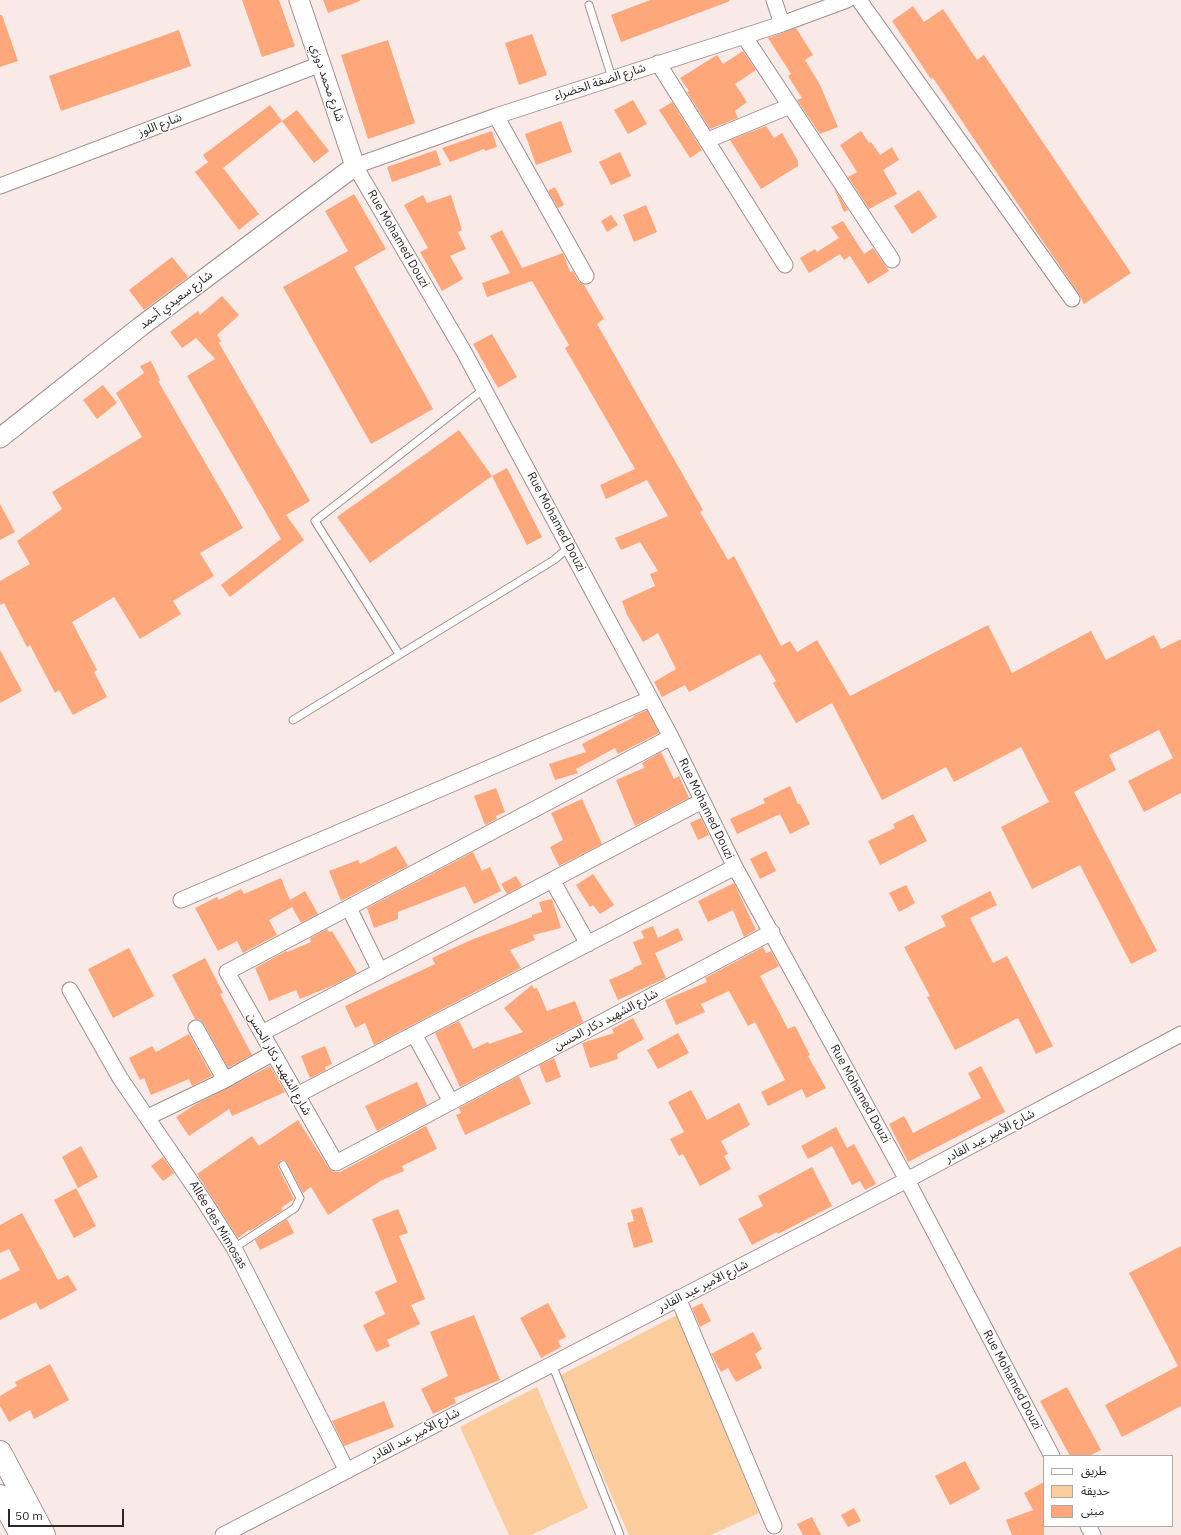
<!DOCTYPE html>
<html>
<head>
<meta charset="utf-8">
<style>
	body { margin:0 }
	#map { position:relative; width:1181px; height:1535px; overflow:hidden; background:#f9eae8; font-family:"IBM Plex Sans","Noto Sans Arabic",sans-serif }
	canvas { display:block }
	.legend { position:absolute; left:1043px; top:1455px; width:130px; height:72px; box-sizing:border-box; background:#fff; border:1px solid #aba9a9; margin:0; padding:5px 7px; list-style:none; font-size:12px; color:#2e2928 }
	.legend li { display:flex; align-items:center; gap:8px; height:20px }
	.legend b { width:20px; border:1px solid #aba9a9 }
	.scale { position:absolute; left:8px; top:1509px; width:116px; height:18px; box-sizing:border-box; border:2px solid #2e2928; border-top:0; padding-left:5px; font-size:12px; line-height:14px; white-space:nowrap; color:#2e2928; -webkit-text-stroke:3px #fff; paint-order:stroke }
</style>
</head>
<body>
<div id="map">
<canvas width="1181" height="1535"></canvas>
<ul class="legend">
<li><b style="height:5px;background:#fff"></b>طريق</li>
<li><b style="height:11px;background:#fccd9c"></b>حديقة</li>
<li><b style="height:11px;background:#fea77a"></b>مبنى</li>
</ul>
<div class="scale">50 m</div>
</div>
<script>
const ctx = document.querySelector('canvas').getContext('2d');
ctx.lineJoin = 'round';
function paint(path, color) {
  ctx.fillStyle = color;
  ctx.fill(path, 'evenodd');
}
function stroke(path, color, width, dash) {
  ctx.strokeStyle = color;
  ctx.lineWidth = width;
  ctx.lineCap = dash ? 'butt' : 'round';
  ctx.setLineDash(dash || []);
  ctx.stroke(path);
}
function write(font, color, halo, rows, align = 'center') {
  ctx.font = font + ' "IBM Plex Sans","Noto Sans Arabic",sans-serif';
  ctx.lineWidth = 3;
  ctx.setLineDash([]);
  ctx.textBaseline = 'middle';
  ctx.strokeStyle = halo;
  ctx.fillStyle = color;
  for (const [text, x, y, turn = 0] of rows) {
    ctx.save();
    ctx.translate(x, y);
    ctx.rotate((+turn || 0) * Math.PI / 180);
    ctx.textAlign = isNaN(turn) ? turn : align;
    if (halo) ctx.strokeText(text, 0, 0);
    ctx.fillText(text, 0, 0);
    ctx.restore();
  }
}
paint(new Path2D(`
	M677 1315 759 1513 711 1535H629L559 1376Z
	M537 1387 588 1508 531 1535H509L460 1427Z`), '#fccd9c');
paint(new Path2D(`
	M242 0H279L295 46 262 57Z
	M323 0H360V1L328 13Z
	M650 0H729L730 1 621 42 611 15Z
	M913 6 924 22 943 9 977 60 984 55 1131 273 1084 304 1079 294 1046 246 933 78 931 79 892 21Z
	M0 15H2L18 61 0 67Z
	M796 28 813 55 805 60 820 85 838 127 820 134 797 100 802 98 788 76 791 74 768 38Z
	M179 30 191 66 61 111 49 76Z
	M532 34 547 75 519 85 505 43Z
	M388 40 415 123 368 139 341 55Z
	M743 51 756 70 735 84 747 102 735 111 738 118 710 129 687 92 689 91 680 78 717 55 723 64Z
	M633 100 647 124 628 134 614 110Z
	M672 102 702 150 690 158 659 110Z
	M270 105 282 121 223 168 259 214 239 230 195 172 208 162 203 155Z
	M297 110 329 151 314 163 282 121Z
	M561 121 572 152 536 165 525 134Z
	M766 126 774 138 782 133 798 161V166L761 189 730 140Z
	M492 131 497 147 485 151 484 149 450 162 442 148Z
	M861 131 869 143 871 142 880 155 892 147 899 160 883 170 897 194 869 209 848 177 857 172 840 145Z
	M436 150 441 165 392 182 387 167Z
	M620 152 631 176 611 185 599 162Z
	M555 187 564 205 558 208 548 191Z
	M834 188 848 210 844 212Z
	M919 190 937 217 912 234 894 206Z
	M354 194 386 249 354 267 433 409 371 444 283 287 348 251 325 211Z
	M423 195 427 203 451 195 462 230 458 232 466 249 450 256 463 279 442 291 420 252 428 248 404 205Z
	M646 205 657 232 634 242 623 215Z
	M611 215 618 225 607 232 601 221Z
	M843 221 864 254 873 248 889 271 868 284 850 256 844 260 840 254 809 273 800 258 815 249 817 252 839 238 831 227Z
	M502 230 522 268 563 253 570 272 573 271 578 281 584 285 604 319 597 324 703 510 700 512 728 560 734 556 781 646 790 641 797 652 817 640 850 696 988 625 1012 673 1091 631 1106 660 1154 635 1161 649 1181 639V793L1144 812 1128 781 1173 758 1159 730 1109 755 1116 770 1074 792 1157 951 1131 964 1080 865 1032 889 1001 827 1049 802 1021 747 954 782 946 767 882 800 832 703 796 723 773 683 776 681 760 654 689 692 685 685 662 697 654 682 676 669 658 633 643 642 627 615 622 601 655 586 650 574 658 571 640 542 621 550 615 538 668 516 647 480 606 499 600 485 635 469 565 348 569 345 532 281 487 297 482 283 510 273 490 236Z
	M172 257 188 277 144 310 129 290Z
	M222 296 239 315 217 335 221 341 219 343 310 501 286 515 304 540 230 597 221 585 281 539 187 376 215 359 196 338 182 348 170 332 198 311 200 315Z
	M492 334 517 377 498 388 473 344Z
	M151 361 160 380 158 381 243 528 200 553 214 576 173 601 181 614 140 639 114 597 72 622 97 670 94 672 107 697 73 715 59 690 55 693 30 645 27 647 4 603 0 605V581L30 564 17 541 62 509 52 492 142 437 116 393 144 373 140 366Z
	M103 385 117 403 97 419 83 400Z
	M459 430 492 476 370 563 337 517Z
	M507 468 542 537 527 545 492 476Z
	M0 504 15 532 0 540Z
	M0 650 22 691 0 703Z
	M647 710 659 733 618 754 615 748 576 769 578 773 555 780 549 764 586 752 582 744 634 717 633 716Z
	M661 752 674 779 679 776 689 798 635 826 616 780 644 768 642 763Z
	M790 786 798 804H800L810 824 790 834 780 814 737 834 730 819 765 803 763 799Z
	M496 788 505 812 496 816 497 819 485 825 474 796Z
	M582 799 602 844 559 866 550 847 563 840 551 813Z
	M913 814 927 841 880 865 868 841 895 828 893 824Z
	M701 818 709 835 698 840 690 823Z
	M396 846 408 866 341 901 329 871 358 860 360 864Z
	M766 851 776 871 760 879 750 859Z
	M473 852 482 871 490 867 501 891 474 904 465 886 398 912V919L374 928 367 908Z
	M593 874 614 905 600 914 593 905 590 907 576 885Z
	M516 876 522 886 507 894 501 884Z
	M281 878 290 900 305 891 318 914 301 923 292 907 269 920 277 935 243 953 237 941 218 951 195 908 217 897 219 900 241 889 244 894Z
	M734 883 756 930 744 937 733 910 708 922 698 901Z
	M906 885 915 903 899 912 889 893Z
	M990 891 997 905 970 918 993 963 1007 956 1053 1046 1036 1054 1018 1018 955 1050 927 997 930 996 904 947 946 926 941 916Z
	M552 899 561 928 533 935 535 940 510 950 521 968 374 1045 365 1023 355 1028 345 1006 435 964 432 958 471 940 532 917V915L542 912 539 902Z
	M653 926 658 938 678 928 683 940 655 953 666 978 618 1000 609 980 634 969 633 968 642 964 633 942 644 938 641 931Z
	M327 929 329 932 332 931 357 973 334 985 300 999 296 990 269 1001 255 968 286 951 287 952 311 942 310 938Z
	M763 947 766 953 771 951 779 966 760 976 788 1029 795 1026 810 1055 808 1056 826 1088 806 1098 802 1089 768 1106 761 1092 785 1080 755 1022 748 1026 729 991 701 1004 705 1012 676 1025 665 1000 707 982 705 978Z
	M129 948 154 996 113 1018 88 969Z
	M205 958 223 993 220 994 252 1055 228 1068 204 1024 200 1020 195 1019 172 975Z
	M532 985 534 989 537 988 547 1011 575 1001 583 1022 460 1087 435 1033 459 1021 473 1049 488 1042 489 1044 523 1032 504 1008Z
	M633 1018 644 1039 617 1054 618 1059 590 1068 582 1043 614 1033 612 1029Z
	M678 1033 689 1053 658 1069 647 1050Z
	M189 1034 212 1076 192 1086 189 1079 151 1095 144 1078 140 1080 129 1058 152 1046 156 1052Z
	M325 1046 332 1064 325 1067 326 1070 310 1078 301 1056Z
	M554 1058 561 1077 546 1083 539 1065Z
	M270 1066 285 1092 232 1116 229 1109 189 1136 176 1117 196 1104Z
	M981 1066 1005 1112 908 1162 889 1124 904 1116 913 1133 981 1098 968 1073Z
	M519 1076 531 1104 465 1135 456 1115 461 1113 459 1108Z
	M417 1082 427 1105 377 1131 365 1106Z
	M691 1090 707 1120 739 1103 750 1125 721 1141 728 1154 724 1156 731 1169 700 1186 683 1154 679 1156 670 1139 684 1132 668 1102Z
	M298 1120 328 1167 332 1171 335 1172H340L426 1126 437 1149 402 1166 404 1171 382 1180 328 1215 311 1187 303 1193 287 1163 285 1161 281 1160 279 1163 278 1167 294 1199 281 1208 283 1210 250 1231 249 1230 238 1238 197 1174 252 1136 259 1146Z
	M836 1127 847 1148 854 1144 876 1184 865 1190 860 1181 852 1185 832 1146 808 1159 801 1146Z
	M81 1146 98 1177 78 1188 62 1157Z
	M163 1157 174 1173 163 1181 151 1166Z
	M812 1167 832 1206 778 1234 777 1232 752 1245 738 1219 763 1206 758 1196Z
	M76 1188 96 1226 74 1238 54 1200Z
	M642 1207 653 1242 634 1248 627 1223 634 1221 631 1210Z
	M398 1209 408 1233 399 1236 425 1299 411 1305 420 1324 387 1340 390 1346 376 1352 363 1325 385 1314 375 1292 397 1282 372 1219Z
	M22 1213 58 1280 68 1275 77 1290 40 1310 36 1302 0 1320V1280L20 1270 9 1249 0 1253V1225Z
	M287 1219 294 1233 260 1250 255 1240Z
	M1181 1246V1406L1122 1437 1105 1405 1178 1366 1129 1273Z
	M548 1303 566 1337 558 1341 561 1347 541 1358 520 1318Z
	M702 1303 711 1321 700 1327 692 1308Z
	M474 1315 500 1380 454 1398 456 1403 433 1414 421 1389 448 1376 430 1332Z
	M753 1332 762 1349 755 1354 762 1368 736 1382 728 1368 721 1372 711 1354Z
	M50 1364 69 1400 34 1419 30 1410 9 1422 0 1406V1396L17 1386 15 1382Z
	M1067 1387 1101 1450 1089 1456H1070L1040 1401Z
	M384 1401 394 1427 344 1446 332 1421Z
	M965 1461 980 1489 950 1505 935 1476Z
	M1044 1482V1535H1012L1006 1520 1033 1510 1024 1493Z
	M854 1508 861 1521 848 1527 841 1515Z
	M812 1517 821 1535H803L797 1524Z`), '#fea77a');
const service = new Path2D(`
	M589 5 612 78
	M399 654 315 521 484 389
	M293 720 554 560 569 547
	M234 1248 295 1208 300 1198 283 1165
	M552 1364 620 1535`);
const minor = new Path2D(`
	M774 0 782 24
	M847 0 782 24 496 116 355 166 464 352 671 737 735 867 907 1180 1052 1456
	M859 0 1072 299
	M744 36 892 260
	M658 63 785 265
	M496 116 586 276
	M708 140 790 106
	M0 186 321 64
	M671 737 227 972 336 1163 772 932
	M552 880 588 944
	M181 900 650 699
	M349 908 380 971
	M70 990 120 1078 202 1198 234 1248 347 1471
	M196 1028 225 1080
	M262 1033 702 801
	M414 1034 451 1102
	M297 1095 735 867
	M148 1117 225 1080 273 1053
	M678 1298 774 1526
	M1088 1526 1093 1535
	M223 1535 907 1180 1181 1034`);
const tertiary = new Path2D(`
	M0 438 140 327 355 166 299 0`);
const primary = new Path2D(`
	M0 1452 44 1535
	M0 1496 21 1535`);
stroke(service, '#9d908e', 9);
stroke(minor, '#9d908e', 17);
stroke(tertiary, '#9d908e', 21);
stroke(primary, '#9d908e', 24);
stroke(service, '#fff', 7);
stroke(minor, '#fff', 15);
stroke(tertiary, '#fff', 19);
stroke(primary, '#fff', 22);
write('12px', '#2e2928', '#fff', [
	["شارع الضفة الخضراء",600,82,-18],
	["شارع محمد دوزي",327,83,71],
	["شارع اللوز",160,125,-21],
	["Rue Mohamed Douzi",398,239,60],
	["شارع سعيدي أحمد",176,300,-37],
	["Rue Mohamed Douzi",556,522,62],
	["Rue Mohamed Douzi",706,809,64],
	["شارع الشهيد دكار الحسن",606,1020,-28],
	["شارع الشهيد دكار الحسن",279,1064,60],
	["Rue Mohamed Douzi",860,1094,61],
	["شارع الأمير عبد القادر",990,1136,-28],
	["Allée des Mimosas",218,1225,59],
	["شارع الأمير عبد القادر",703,1286,-27],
	["Rue Mohamed Douzi",1012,1380,62],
	["شارع الأمير عبد القادر",415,1435,-28]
]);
</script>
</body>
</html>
